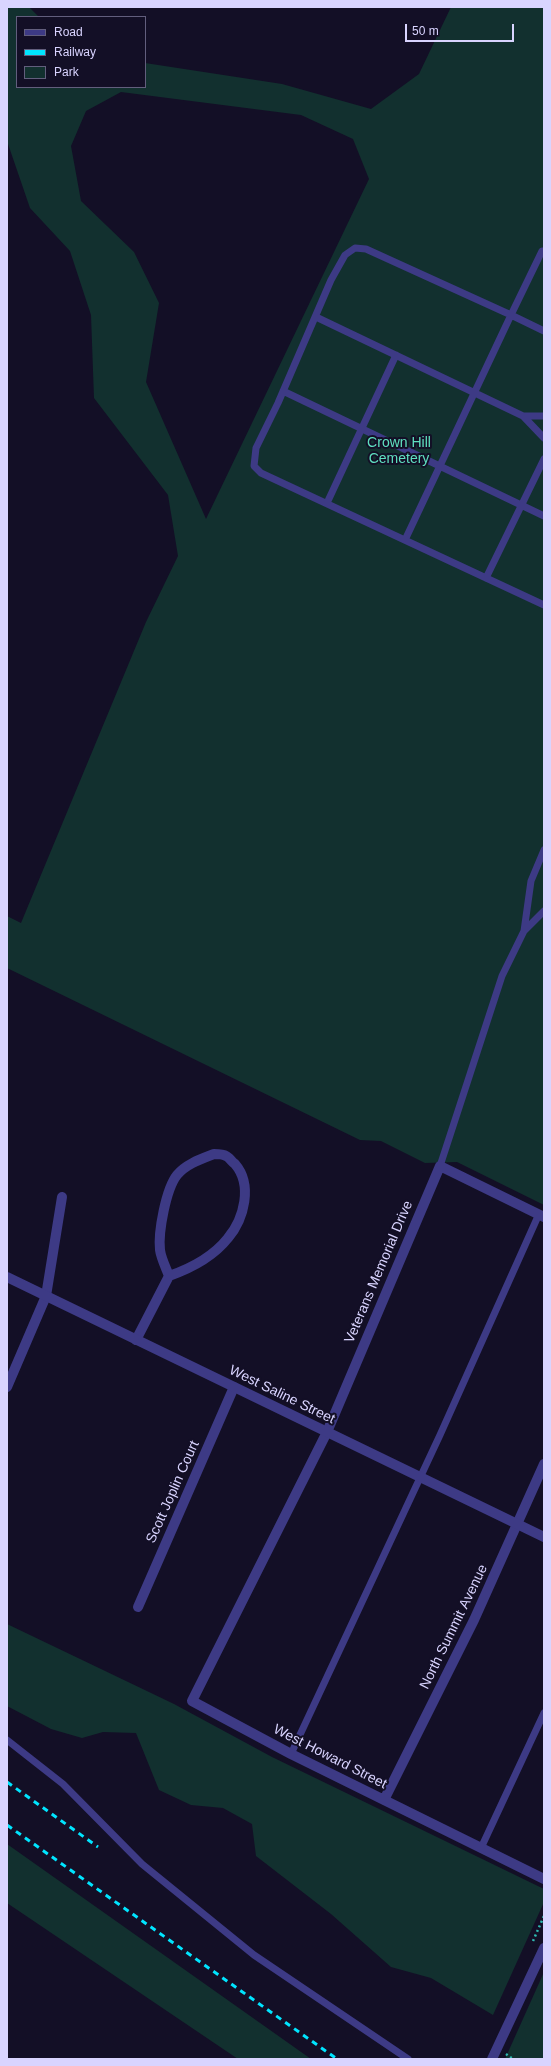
<!DOCTYPE html>
<html>
<head>
<meta charset="utf-8">
<style>
	body { margin:0 }
	#map { position:relative; width:551px; height:2066px; overflow:hidden; background:#130f26; font-family:Helvetica,sans-serif }
	canvas { display:block }
	.frame { position:absolute; inset:0; border:8px solid #d9d4ff; pointer-events:none }
	.legend { position:absolute; left:16px; top:16px; width:130px; height:72px; box-sizing:border-box; background:#130f26; border:1px solid #625e7d; margin:0; padding:5px 7px; list-style:none; font-size:12px; color:#d9d4ff }
	.legend li { display:flex; align-items:center; gap:8px; height:20px }
	.legend b { width:20px; border:1px solid #625e7d }
	.scale { position:absolute; left:405px; top:24px; width:109px; height:18px; box-sizing:border-box; border:2px solid #d9d4ff; border-top:0; padding-left:5px; font-size:12px; line-height:14px; white-space:nowrap; color:#d9d4ff; -webkit-text-stroke:3px #130f26; paint-order:stroke }
</style>
</head>
<body>
<div id="map">
<canvas width="551" height="2066"></canvas>
<div class="frame"></div>
<ul class="legend">
<li><b style="height:5px;background:#3d3a85"></b>Road</li>
<li><b style="height:5px;background:#00e5ff"></b>Railway</li>
<li><b style="height:11px;background:#12302f"></b>Park</li>
</ul>
<div class="scale">50 m</div>
</div>
<script>
const ctx = document.querySelector('canvas').getContext('2d');
ctx.lineJoin = 'round';
function paint(path, color) {
  ctx.fillStyle = color;
  ctx.fill(path, 'evenodd');
}
function stroke(path, color, width, dash) {
  ctx.strokeStyle = color;
  ctx.lineWidth = width;
  ctx.lineCap = dash ? 'butt' : 'round';
  ctx.setLineDash(dash || []);
  ctx.stroke(path);
}
function write(font, color, halo, rows, align = 'center') {
  ctx.font = font + ' Helvetica,sans-serif';
  ctx.lineWidth = 4;
  ctx.setLineDash([]);
  ctx.textBaseline = 'middle';
  ctx.strokeStyle = halo;
  ctx.fillStyle = color;
  for (const [text, x, y, turn = 0] of rows) {
    ctx.save();
    ctx.translate(x, y);
    ctx.rotate((+turn || 0) * Math.PI / 180);
    ctx.textAlign = isNaN(turn) ? turn : align;
    if (halo) ctx.strokeText(text, 0, 0);
    ctx.fillText(text, 0, 0);
    ctx.restore();
  }
}
paint(new Path2D(`
	M7 7H29L39 17H17V87H145V63L282 84 371 109 419 74 451 7H544V1205L457 1162 425 1163 381 1141 360 1140 7 968V916L21 923 146 622 178 556 168 495 94 398 91 315 70 251 30 208 7 141ZM121 92 301 115 353 139 369 179 206 519 146 382 159 303 134 252 81 201 71 146 86 111Z
	M7 1624 174 1704 272 1757 544 1889V1902L493 2015 431 1978 391 1967 331 1914 256 1856 252 1824 223 1808 191 1805 159 1790 136 1733 103 1732 82 1738 51 1729 7 1706Z
	M7 1844 311 2059H238L7 1903Z
	M544 1972V2059H505Z`), '#12302f');
stroke(new Path2D(`
	M533 1941 544 1916
	M506 2054 513 2059`), '#2fb8b0', 2.5, [2, 3]);
stroke(new Path2D(`
	M544 251H542L511 315 366 249 355 248 345 255 331 280 278 403 256 448 254 466 261 473 544 605
	M316 317 523 416H544
	M283 391 544 516
	M523 416 544 438
	M327 503 396 355
	M405 540 511 315 544 331
	M486 578 544 459
	M524 931 531 881 544 850
	M440 1166 502 976 524 931 544 911
	M7 1740 63 1784 142 1864 254 1955 408 2059
	M291 1754 440 1435 539 1214
	M481 1848 544 1713`), '#3d3a85', 7);
stroke(new Path2D(`
	M214 1154C217 1154 223 1154 226 1156 229 1157 232 1162 235 1164 253 1185 244 1219 228 1238 213 1257 192 1268 169 1276 166 1268 161 1258 160 1250 158 1232 166 1189 177 1175 186 1164 201 1159 214 1154Z
	M544 1217 440 1166 327 1432 192 1701 291 1754 544 1879
	M136 1340 169 1276
	M7 1387 46 1296 62 1197
	M138 1607 234 1387
	M384 1800 474 1620 544 1464`), '#3d3a85', 10);
stroke(new Path2D(`
	M7 1277 544 1537
	M492 2059 544 1948`), '#3d3a85', 10);
stroke(new Path2D(`
	M7 1782 98 1847
	M7 1825 337 2059`), '#00e5ff', 3, [6, 5]);
write('14px', '#5fe0c0', '#130f26', [
	["Crown Hill",399,443],
	["Cemetery",399,459]
]);
write('14px', '#d9d4ff', '#130f26', [
	["Veterans Memorial Drive",379,1272,-67],
	["West Saline Street",282,1395,26],
	["Scott Joplin Court",173,1492,-66],
	["North Summit Avenue",454,1627,-64],
	["West Howard Street",330,1757,27]
]);
</script>
</body>
</html>
